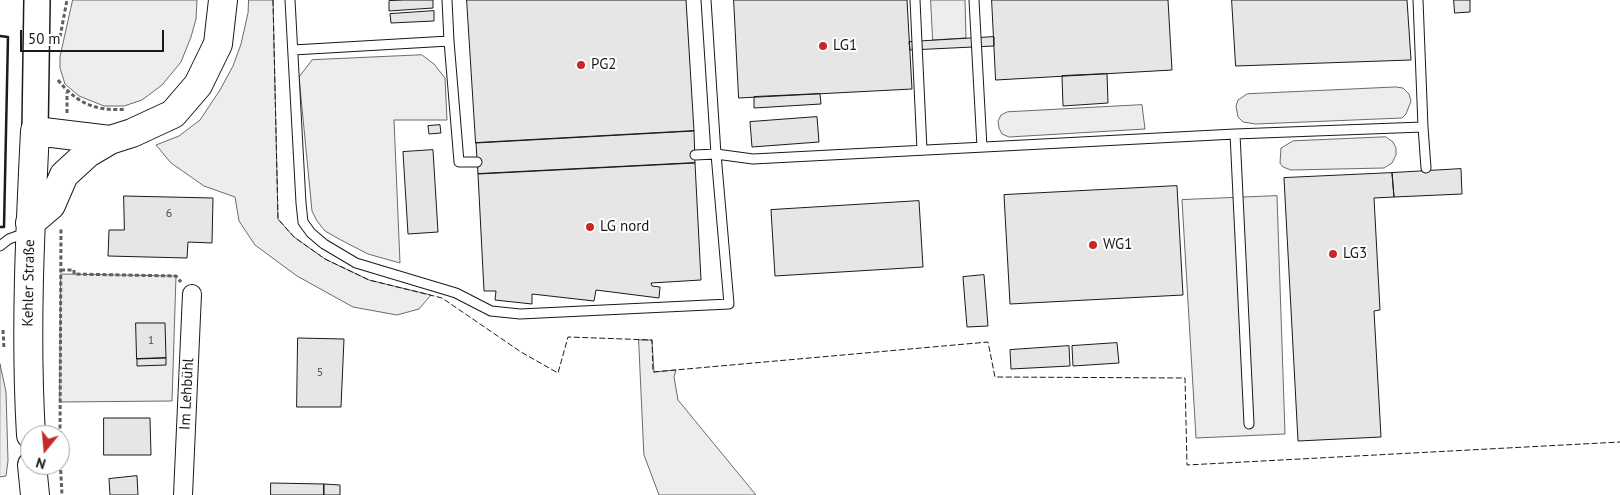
<!DOCTYPE html>
<html>
<head>
<meta charset="utf-8">
<style>
	body { margin:0 }
	#map { position:relative; width:1620px; height:495px; overflow:hidden; background:#fff; font-family:"PT Sans",sans-serif }
	canvas { display:block }
	.north { position:absolute; left:20px; top:425px; width:50px; height:50px; box-sizing:border-box; background:#fff; border:1px solid #a3a3a3; border-radius:50%; rotate:197deg; font-size:14px; font-weight:700; line-height:20px; text-align:center; color:#1a1a1a }
	.north::after { content:''; display:block; margin:auto; width:18px; height:22px; background:#c62828; clip-path:polygon(50% 0,100% 100%,50% 72%,0 100%) }
	.scale { position:absolute; left:20px; top:30px; width:144px; height:22px; box-sizing:border-box; border:2px solid #1a1a1a; border-top:0; padding-left:6px; font-size:15px; line-height:18px; white-space:nowrap; color:#1a1a1a; -webkit-text-stroke:4px #fff; paint-order:stroke }
</style>
</head>
<body>
<div id="map">
<canvas width="1620" height="495"></canvas>
<div class="north">N</div>
<div class="scale">50 m</div>
</div>
<script>
const ctx = document.querySelector('canvas').getContext('2d');
ctx.lineJoin = 'round';
function paint(path, color) {
  ctx.fillStyle = color;
  ctx.fill(path, 'evenodd');
}
function stroke(path, color, width, dash) {
  ctx.strokeStyle = color;
  ctx.lineWidth = width;
  ctx.lineCap = dash ? 'butt' : 'round';
  ctx.setLineDash(dash || []);
  ctx.stroke(path);
}
function write(font, color, halo, rows, align = 'center') {
  ctx.font = font + ' "PT Sans",sans-serif';
  ctx.lineWidth = 4;
  ctx.setLineDash([]);
  ctx.textBaseline = 'middle';
  ctx.strokeStyle = halo;
  ctx.fillStyle = color;
  for (const [text, x, y, turn = 0] of rows) {
    ctx.save();
    ctx.translate(x, y);
    ctx.rotate((+turn || 0) * Math.PI / 180);
    ctx.textAlign = isNaN(turn) ? turn : align;
    if (halo) ctx.strokeText(text, 0, 0);
    ctx.fillText(text, 0, 0);
    ctx.restore();
  }
}
const built = new Path2D(`
	M73 0H197L196 19 191 37 181 62 162 85 142 100 124 106H104L79 96 65 84 60 68V57Z
	M249 0H273L278 219 294 237 325 259 369 280 431 295 419 309 397 315 353 307 297 276 255 245 239 221 235 197 204 186 171 163 156 145 179 136 200 120 220 90 233 66 241 44 248 13Z
	M931 0H965L966 38 933 40Z
	M422 55 434 64 445 78 447 120H394L400 263 368 254 339 239 325 231 317 221 312 211 299 77 312 60Z
	M1396 87 1403 88 1409 94 1411 101 1406 114 1402 118 1256 124 1243 122 1238 117 1236 106 1238 100 1247 94Z
	M1142 105 1145 129 1009 137 1002 134 999 128 998 121 1001 115 1007 112Z
	M1386 137 1393 142 1396 148V155L1392 163 1384 168 1291 170 1283 167 1280 163 1281 148 1293 141Z
	M1277 196 1285 434 1196 438 1182 200Z
	M61 274 176 276 172 401 60 402Z
	M639 340H652L654 372 676 370 674 377 678 400 756 495H659L644 455Z
	M0 364 6 392 8 461 6 476 0 477Z`);
paint(built, '#ededed');
stroke(built, '#6a6a6a', 1);
const building = new Path2D(`
	M405 0H433V8L389 11V1Z
	M467 0H686L694 131 476 143Z
	M734 0H907L912 89 739 98Z
	M992 0H1168L1172 70 996 80Z
	M1232 0H1407L1411 60 1236 66Z
	M1454 0H1470V12L1455 13Z
	M434 11V21L391 23 390 14Z
	M994 37V46L910 50 909 42Z
	M1107 74 1108 103 1063 106 1062 76Z
	M820 94 821 104 754 108V97Z
	M817 117 819 142 752 147 750 122Z
	M440 125 441 133 429 134 428 126Z
	M694 131 695 163 478 174 476 143Z
	M433 150 438 232 408 234 403 152Z
	M695 163 701 280 651 283 652 286 660 287 659 298 596 290 594 301 532 294V304L495 300 496 291H484L478 174Z
	M1461 169 1462 194 1394 197 1392 173Z
	M1392 173 1394 197 1374 198 1380 310 1374 311 1381 437 1298 441 1284 178Z
	M1177 186 1183 295 1010 304 1004 195Z
	M124 196 213 198 212 243 188 242 187 258 108 256 109 230H124Z
	M919 201 923 267 775 276 771 210Z
	M984 275 988 326 967 327 963 277Z
	M136 323H165L166 358 137 359Z
	M298 338 344 339 341 407H297Z
	M1117 343 1119 363 1073 366 1072 346Z
	M1069 346 1070 366 1011 369 1010 350Z
	M166 358V365L137 366V359Z
	M104 418H150L151 455H104Z
	M137 476 138 495H110L109 479Z
	M271 483 324 484V495H271Z
	M324 484 340 485V495H324Z`);
paint(building, '#e6e6e6');
stroke(building, '#1a1a1a', 1);
const lane = new Path2D(`
	M290 0 301 203 303 222 311 233 324 244 356 263 456 293 491 311 520 314 729 304 716 154 753 159 1235 134 1423 127 1418 0
	M447 0 449 41 459 162H477
	M915 0 922 150
	M974 0 982 147
	M293 50 449 41
	M1423 127 1426 168
	M1235 134 1249 424
	M695 155 716 154 706 0
	M0 246 9 239 28 232`);
const street = new Path2D(`
	M183 495 192 294`);
const secondary = new Path2D(`
	M35 131 37 0`);
const primary = new Path2D(`
	M30 223 51 205 64 175 88 153 110 140 132 133 173 114 198 85 218 44 223 0
	M31 435C25 334 30 232 35 131L110 140
	M32 465 35 495`);
stroke(lane, '#1a1a1a', 11);
stroke(street, '#1a1a1a', 20);
stroke(secondary, '#1a1a1a', 28);
stroke(primary, '#1a1a1a', 30);
stroke(new Path2D(`
	M60 37 67 0
	M58 80C76 103 97 112 126 109
	M67 113V92
	M61 270H74V274L176 276 181 282
	M3 330 4 349
	M60 435 61 227
	M60 457 62 495`), '#5f5f5f', 3, [4, 2.5]);
stroke(lane, '#fff', 9);
stroke(street, '#fff', 18);
stroke(secondary, '#fff', 25);
stroke(primary, '#fff', 28);
stroke(new Path2D(`
	M273 0 278 219 294 237 325 259 369 280 442 298 521 352 558 373 568 337 652 340 653 372 988 342 995 377 1185 378 1187 465 1620 442`), '#1a1a1a', 1, [6, 2.5]);
stroke(new Path2D(`
	M0 36 8 37 4 227H0`), '#1a1a1a', 2.5);
for (const [x, y, r, color] of [
	[823,46,5,"#c62828"],
	[581,65,5,"#c62828"],
	[590,227,5,"#c62828"],
	[1093,245,5,"#c62828"],
	[1333,254,5,"#c62828"]
]) {
  const dot = new Path2D();
  dot.arc(x, y, r, 0, 2 * Math.PI);
  ctx.fillStyle = color;
  ctx.fill(dot);
  stroke(dot, '#fff', 2);
}
write('12px', '#4d4d4d', null, [
	["6",169,214],
	["1",151,341],
	["5",320,373]
]);
write('15px', '#1a1a1a', '#fff', [
	["LG1",833,46],
	["PG2",591,65],
	["LG nord",600,227],
	["WG1",1103,245],
	["LG3",1343,254]
], 'left');
write('15px', '#1a1a1a', '#fff', [
	["Kehler Straße",29,283,-89],
	["Im Lehbühl",187,394,-87]
]);
</script>
</body>
</html>
